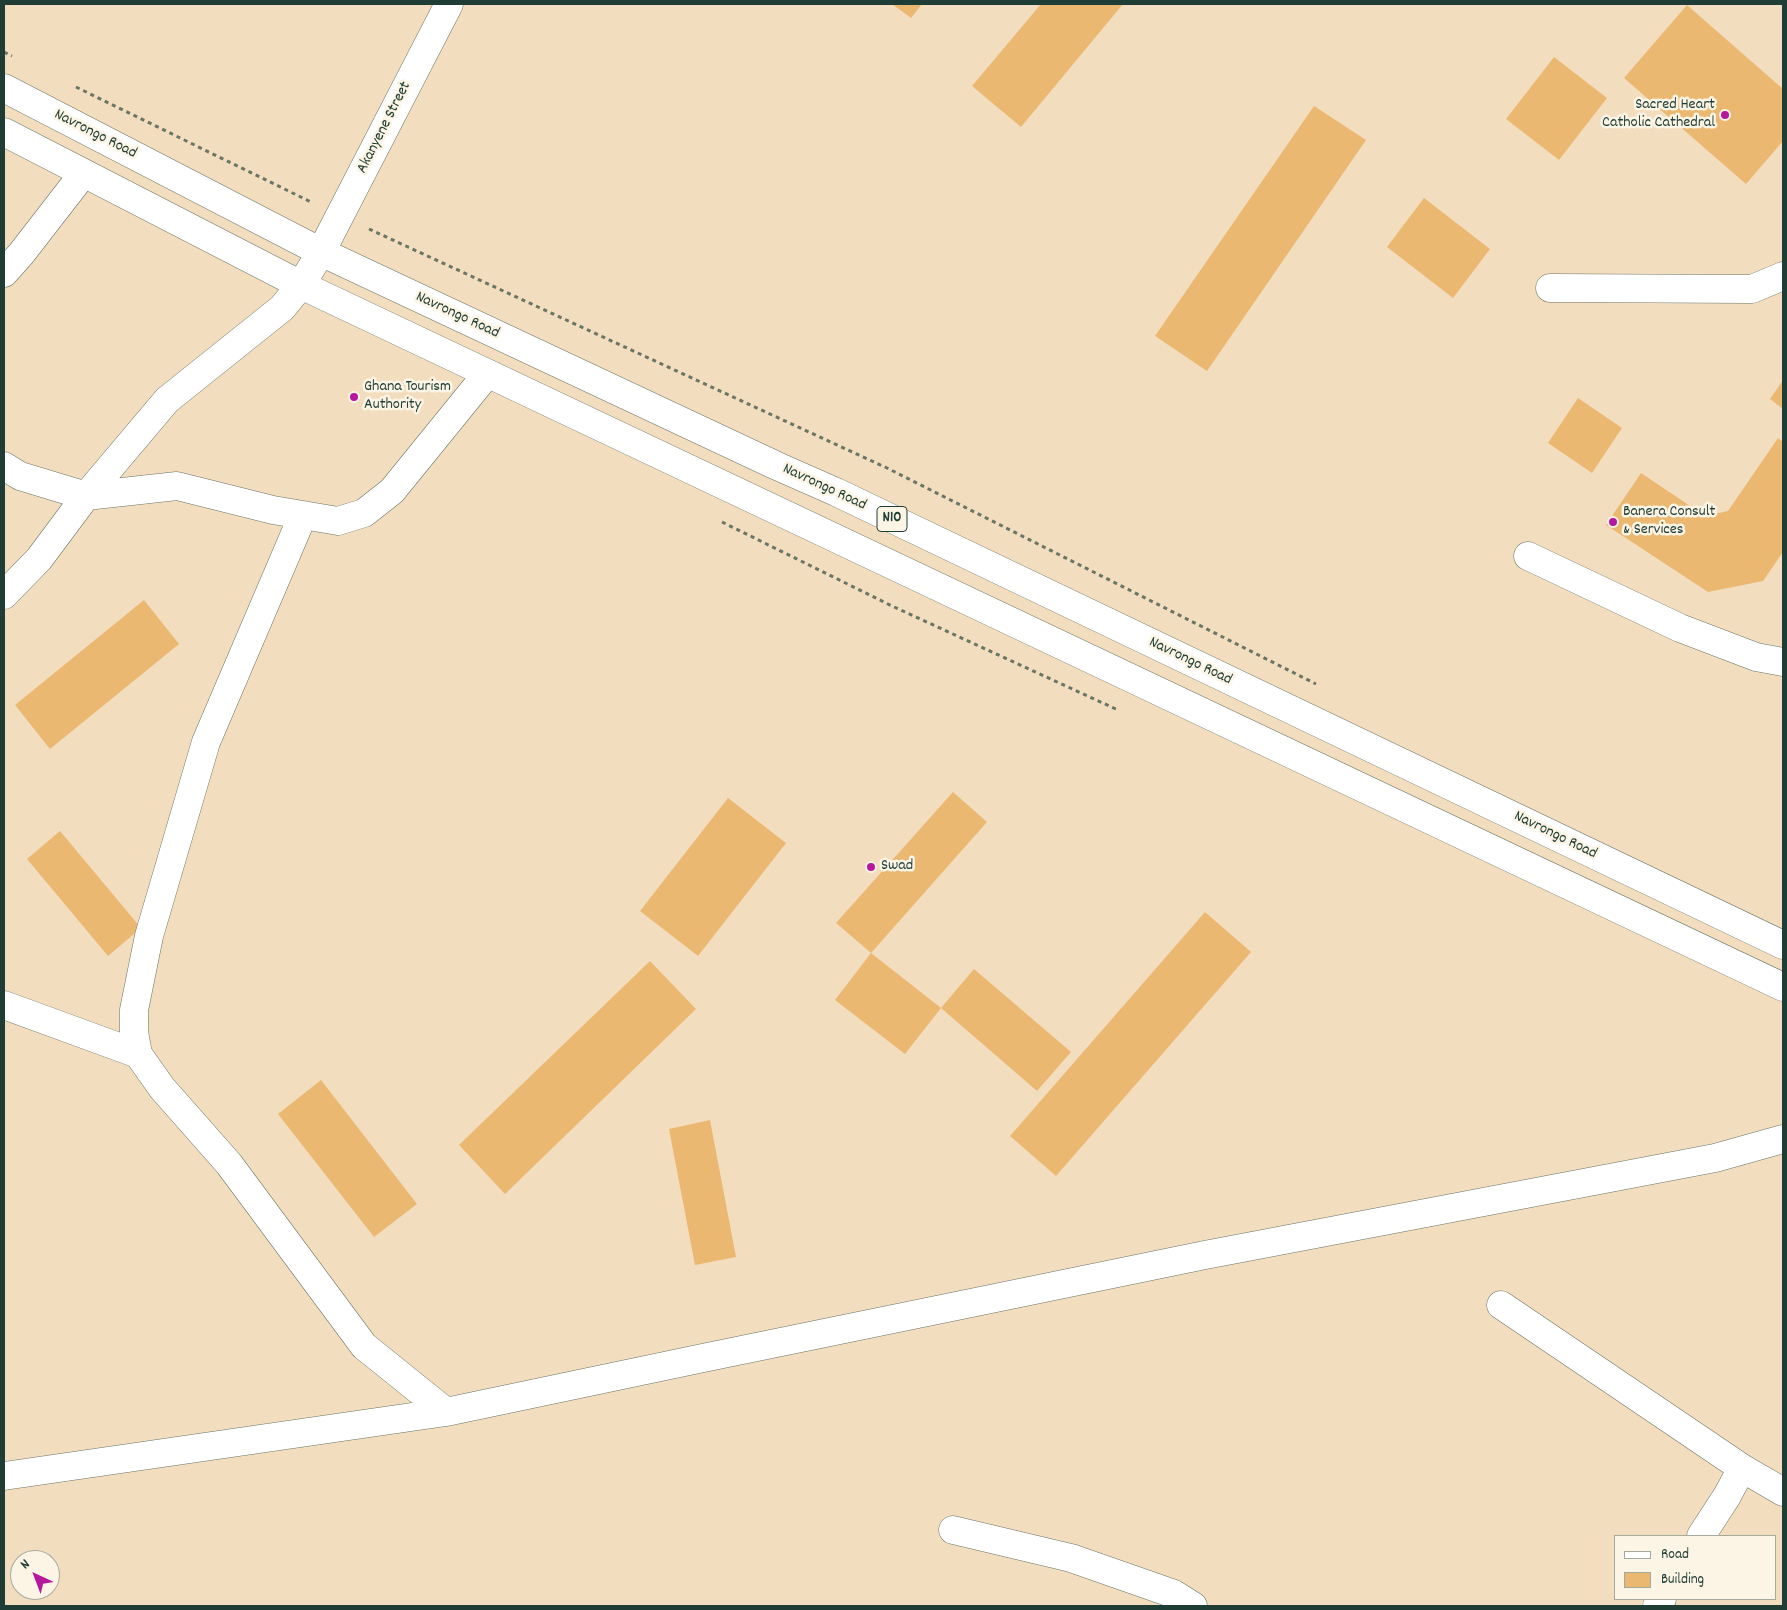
<!DOCTYPE html>
<html>
<head>
<meta charset="utf-8">
<style>
	body { margin:0 }
	#map { position:relative; width:1787px; height:1610px; overflow:hidden; background:#f3ddbf; font-family:Dekko,sans-serif }
	canvas { display:block }
	.frame { position:absolute; inset:0; border:5px solid #1f3d34; pointer-events:none }
	.legend { position:absolute; left:1614px; top:1535px; width:162px; height:65px; box-sizing:border-box; background:#fcf5e5; border:1px solid #a4ab9e; margin:0; padding:6px 9px; list-style:none; font-size:15px; color:#1f3d34 }
	.legend li { display:flex; align-items:center; gap:10px; height:25px }
	.legend b { width:25px; border:1px solid #a4ab9e }
	.north { position:absolute; left:10px; top:1550px; width:50px; height:50px; box-sizing:border-box; background:#fcf5e5; border:1px solid #a4ab9e; border-radius:50%; rotate:317deg; font-size:14px; font-weight:700; line-height:20px; text-align:center; color:#1f3d34 }
	.north::after { content:''; display:block; margin:auto; width:18px; height:22px; background:#b5179e; clip-path:polygon(50% 0,100% 100%,50% 72%,0 100%) }
</style>
</head>
<body>
<div id="map">
<canvas width="1787" height="1610"></canvas>
<div class="frame"></div>
<ul class="legend">
<li><b style="height:6px;background:#fff"></b>Road</li>
<li><b style="height:14px;background:#ebb871"></b>Building</li>
</ul>
<div class="north">N</div>
</div>
<script>
const ctx = document.querySelector('canvas').getContext('2d');
ctx.lineJoin = 'round';
function paint(path, color) {
  ctx.fillStyle = color;
  ctx.fill(path, 'evenodd');
}
function stroke(path, color, width, dash) {
  ctx.strokeStyle = color;
  ctx.lineWidth = width;
  ctx.lineCap = dash ? 'butt' : 'round';
  ctx.setLineDash(dash || []);
  ctx.stroke(path);
}
function write(font, color, halo, rows, align = 'center') {
  ctx.font = font + ' Dekko,sans-serif';
  ctx.lineWidth = 5;
  ctx.setLineDash([]);
  ctx.textBaseline = 'middle';
  ctx.strokeStyle = halo;
  ctx.fillStyle = color;
  for (const [text, x, y, turn = 0] of rows) {
    ctx.save();
    ctx.translate(x, y);
    ctx.rotate((+turn || 0) * Math.PI / 180);
    ctx.textAlign = isNaN(turn) ? turn : align;
    if (halo) ctx.strokeText(text, 0, 0);
    ctx.fillText(text, 0, 0);
    ctx.restore();
  }
}
paint(new Path2D(`
	M892 4H922L911 18Z
	M1041 4H1123L1021 127 972 86Z
	M1687 5 1783 89V141L1746 184 1624 78Z
	M1554 57 1607 98 1559 160 1506 119Z
	M1314 106 1366 140 1207 371 1155 336Z
	M1424 198 1490 249 1453 298 1387 247Z
	M1783 380V409L1770 399Z
	M1578 398 1622 428 1592 473 1548 443Z
	M1778 438 1783 442V552L1763 581 1708 592 1606 525 1641 473 1705 516 1728 511Z
	M144 600 179 644 50 749 15 705Z
	M953 792 987 822 871 953 836 923Z
	M728 798 786 843 698 956 640 911Z
	M60 831 141 928 108 956 27 859Z
	M1205 912 1251 952 1056 1176 1010 1136Z
	M871 953 941 1008 974 969 1071 1052 1037 1091 941 1008 905 1054 835 1000Z
	M650 961 696 1009 505 1194 459 1145Z
	M321 1080 417 1204 374 1237 278 1114Z
	M710 1120 736 1257 695 1265 669 1129Z`), '#ebb871');
const minor = new Path2D(`
	M4 273 21 254 83 174
	M1550 288 1752 289 1783 276
	M4 466 20 476 86 496 177 486 273 510 338 521 364 513 392 491 487 374
	M303 515 206 742 149 936 134 1010V1032L138 1054 162 1088 229 1164 364 1346 446 1412
	M1528 556 1680 628 1756 657 1783 662
	M4 595 39 559 86 496 167 400 282 308 301 285 321 252 449 4
	M4 1005 138 1054
	M1501 1305 1742 1468
	M4 1476 446 1412 703 1358 1205 1255 1715 1158 1783 1139
	M953 1530 1071 1558 1174 1594 1193 1606
	M1701 1536 1727 1496 1742 1468 1783 1492
	M1657 1606 1662 1599`);
const highway = new Path2D(`
	M4 88 321 252 777 466 836 492 1783 945
	M4 132 301 285 1783 987`);
stroke(minor, '#697565', 29);
stroke(highway, '#697565', 29);
stroke(new Path2D(`
	M4 52 12 56
	M76 87 311 202
	M369 229 887 468 1316 684
	M722 522 892 606 1118 710`), '#697565', 3, [4, 4]);
stroke(minor, '#fff', 28);
stroke(highway, '#fff', 28);
for (const [x, y, r, color] of [
	[1725,115,5,"#b5179e"],
	[354,397,5,"#b5179e"],
	[1613,522,5,"#b5179e"],
	[871,867,5,"#b5179e"]
]) {
  const dot = new Path2D();
  dot.arc(x, y, r, 0, 2 * Math.PI);
  ctx.fillStyle = color;
  ctx.fill(dot);
  stroke(dot, '#fcf5e5', 2);
}
for (const [x, y, w] of [
	[892,519,30]
]) {
  const box = new Path2D();
  box.roundRect(x - w / 2, y - 12.5, w, 25, 4);
  ctx.fillStyle = '#fcf5e5';
  ctx.fill(box);
  stroke(box, '#1f3d34', 1);
}
write('bold 15px', '#1f3d34', null, [
	["N10",892,519]
]);
write('16px', '#1f3d34', '#fcf5e5', [
	["Sacred Heart",1715,106,"right"],
	["Catholic Cathedral",1715,124,"right"],
	["Ghana Tourism",364,388],
	["Authority",364,406],
	["Banera Consult",1623,513],
	["& Services",1623,531],
	["Swad",881,867]
], 'left');
write('16px', '#1f3d34', '#fcf5e5', [
	["Akanyene Street",385,128,-63],
	["Navrongo Road",95,135,27],
	["Navrongo Road",457,316,25],
	["Navrongo Road",824,488,25],
	["Navrongo Road",1190,662,26],
	["Navrongo Road",1555,836,26]
]);
</script>
</body>
</html>
